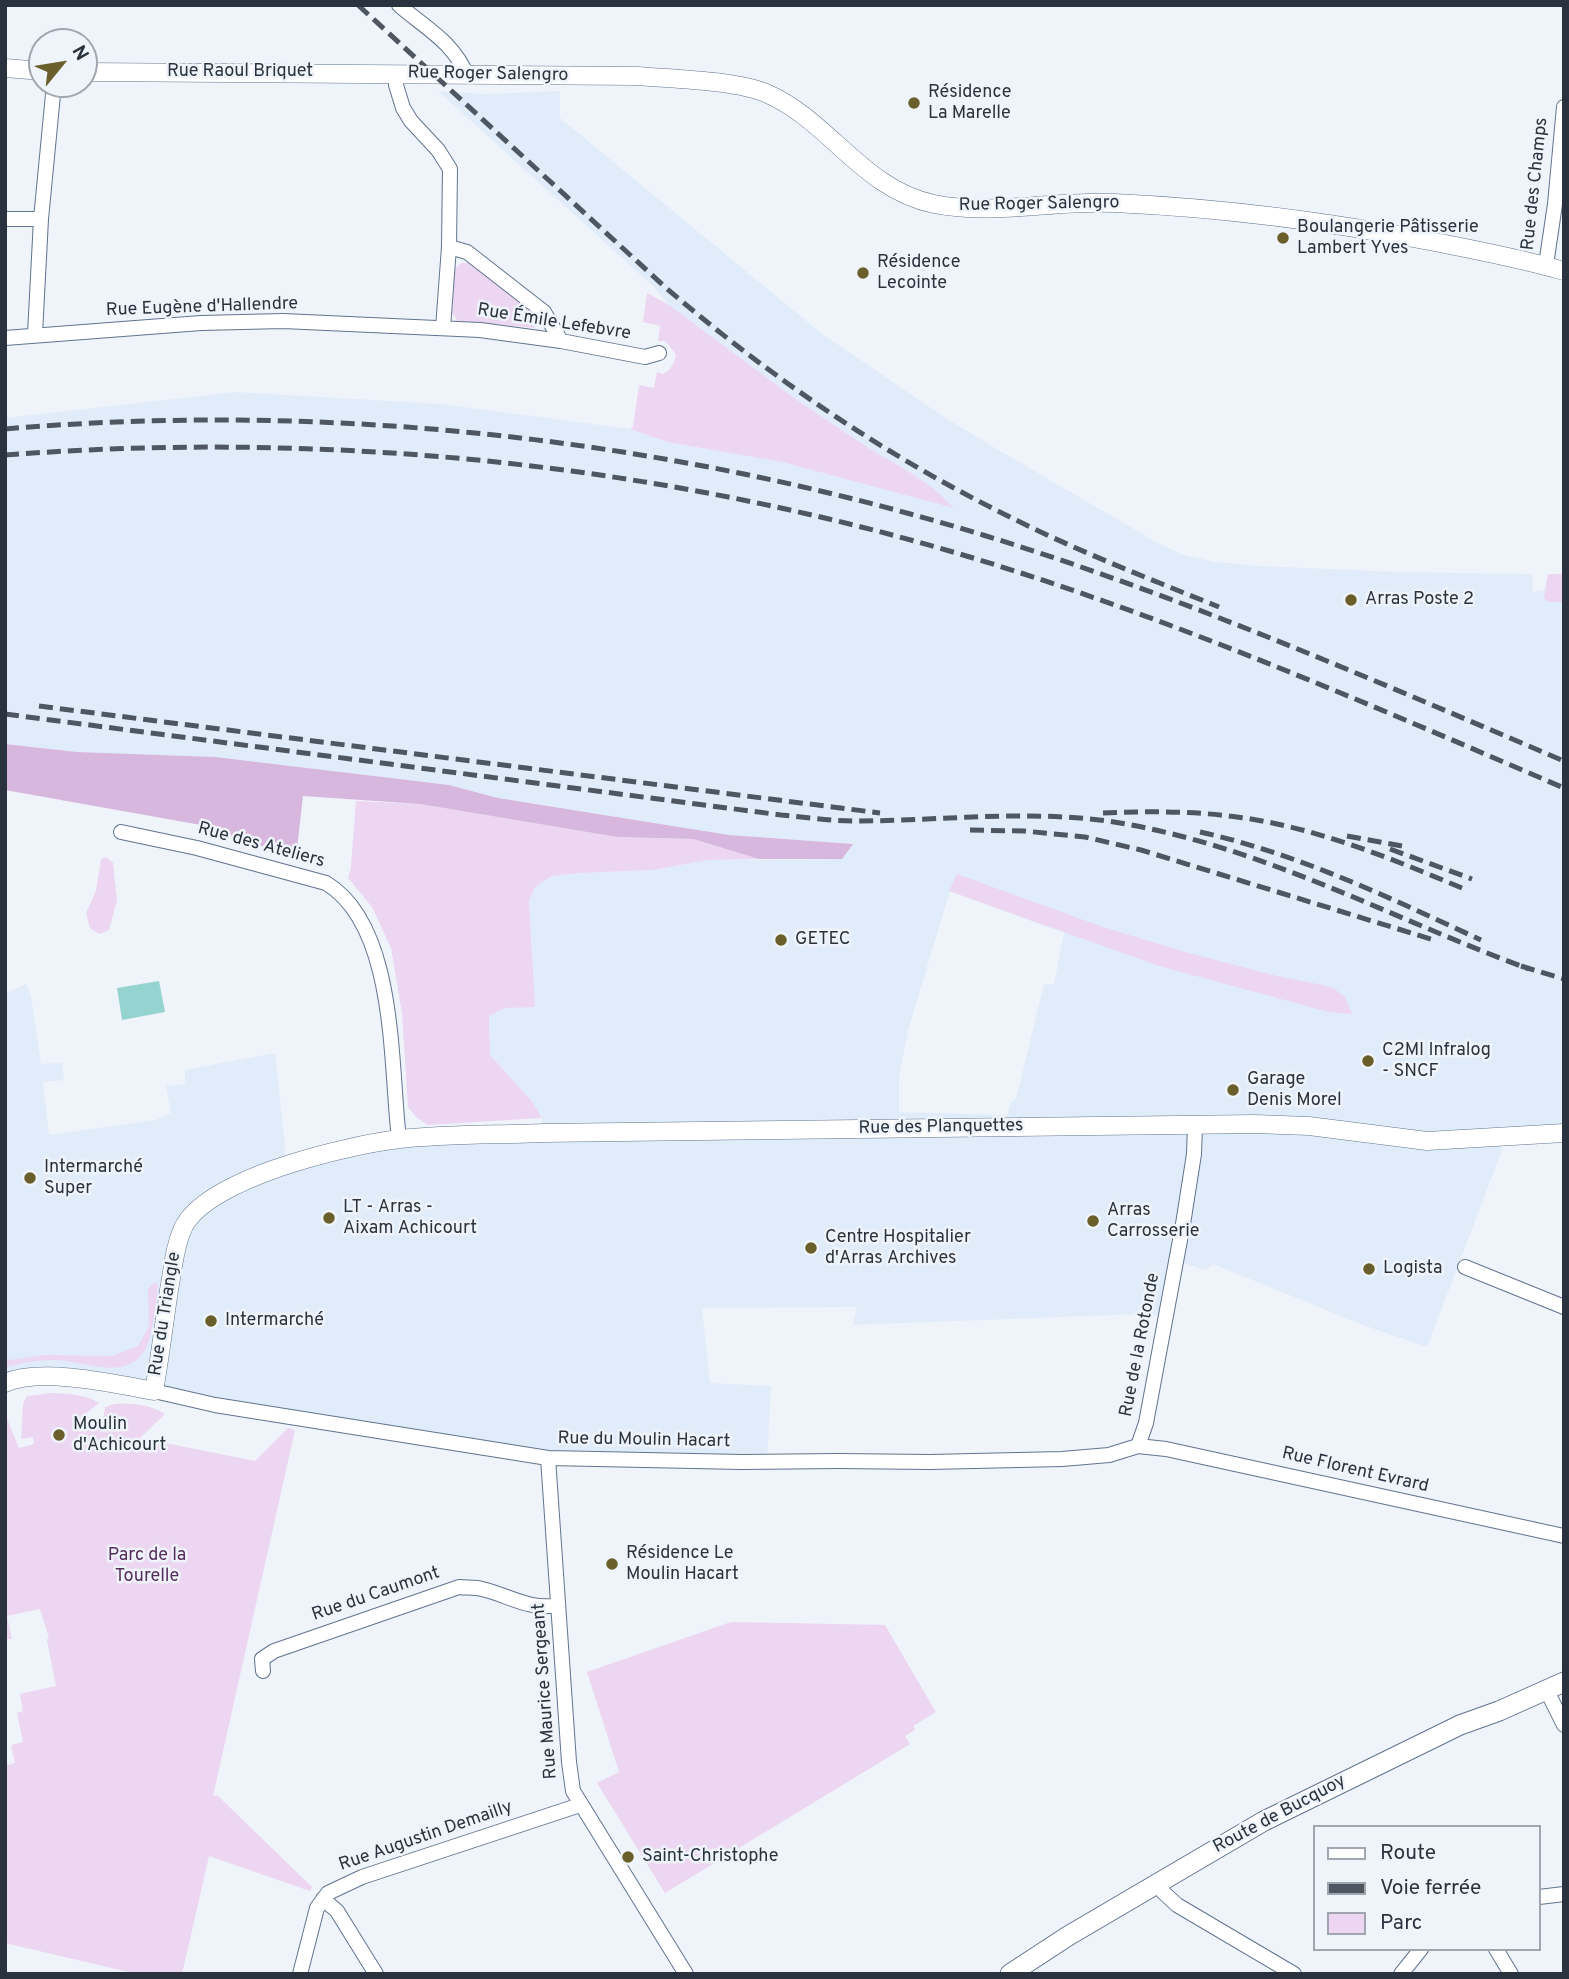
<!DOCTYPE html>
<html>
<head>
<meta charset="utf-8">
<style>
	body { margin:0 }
	#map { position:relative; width:1569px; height:1979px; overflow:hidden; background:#eff3fa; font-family:Overpass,sans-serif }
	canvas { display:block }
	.frame { position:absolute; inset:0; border:7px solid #29323e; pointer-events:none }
	.legend { position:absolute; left:1313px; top:1825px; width:228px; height:126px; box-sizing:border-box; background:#eff3fa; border:2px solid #a0a6af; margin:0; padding:9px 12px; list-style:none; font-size:21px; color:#29323e }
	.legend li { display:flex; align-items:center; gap:14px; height:35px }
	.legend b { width:35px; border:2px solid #a0a6af }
	.north { position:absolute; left:28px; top:28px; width:70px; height:70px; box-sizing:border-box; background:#eff3fa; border:2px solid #a0a6af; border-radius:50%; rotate:60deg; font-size:19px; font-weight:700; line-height:28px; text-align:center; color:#29323e }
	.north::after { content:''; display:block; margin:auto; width:24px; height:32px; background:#6a5f2b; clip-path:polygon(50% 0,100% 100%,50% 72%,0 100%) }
</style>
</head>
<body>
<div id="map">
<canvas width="1569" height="1979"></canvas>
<div class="frame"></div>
<ul class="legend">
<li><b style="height:9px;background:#fff"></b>Route</li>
<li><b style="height:9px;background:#4e5661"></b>Voie ferrée</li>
<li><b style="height:19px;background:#ecd6f1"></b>Parc</li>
</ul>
<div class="north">N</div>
</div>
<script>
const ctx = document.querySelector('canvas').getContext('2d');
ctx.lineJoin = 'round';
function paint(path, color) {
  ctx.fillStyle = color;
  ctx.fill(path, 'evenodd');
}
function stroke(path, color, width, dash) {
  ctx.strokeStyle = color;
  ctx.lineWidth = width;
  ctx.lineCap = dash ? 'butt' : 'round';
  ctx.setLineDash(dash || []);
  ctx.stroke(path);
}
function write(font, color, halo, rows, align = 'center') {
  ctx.font = font + ' Overpass,sans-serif';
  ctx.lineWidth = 5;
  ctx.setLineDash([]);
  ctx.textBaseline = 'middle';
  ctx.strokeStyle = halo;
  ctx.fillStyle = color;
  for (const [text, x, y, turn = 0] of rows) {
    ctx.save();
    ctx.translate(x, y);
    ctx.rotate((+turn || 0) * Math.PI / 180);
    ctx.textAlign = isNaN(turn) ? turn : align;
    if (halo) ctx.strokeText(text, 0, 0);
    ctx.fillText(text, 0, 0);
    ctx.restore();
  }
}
paint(new Path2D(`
	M438 91 487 94 560 91V118L821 333 944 417 995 448 1158 543 1184 555 1215 562 1261 566 1398 572 1532 574 1533 592 1545 590 1548 574H1564V1133L1501 1138V1153L1427 1347 1363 1325 1213 1264 1206 1270 1177 1261 1167 1316 1140 1314 853 1325 857 1307 702 1308 710 1383 771 1386 767 1462 548 1458 115 1384 5 1383V994L26 984 31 996 41 1064 62 1063 64 1080 43 1082 49 1135 156 1120 171 1113 166 1086 185 1084V1070L275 1053 285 1146V1165L364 1145 543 1132 542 1118 531 1100 490 1055 489 1016 505 1008 535 1006 529 900 535 887 552 876 579 873 654 870 707 860 842 859 852 844 729 835 498 798 449 785 215 757 77 752 5 744V418L236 392 441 404 630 429 667 442 782 462 952 507 933 488 908 471 870 449 797 400 669 305 654 287ZM950 891 1064 933 1054 984H1044L1016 1099 1011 1102 1007 1115 899 1112V1077L908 1030Z`), '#e1ecfb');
paint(new Path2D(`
	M461 263H470L531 311 537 319 534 328 458 321 452 313 455 269Z
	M647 293 669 305 797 400 870 449 908 471 933 488 954 508 782 462 667 442 630 429 633 427 639 385 654 388 657 372 663 374C672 369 674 364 676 354L665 341H658L660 326 643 322Z
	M1548 574H1564V602H1549L1544 598Z
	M356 801 420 804 617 837 693 839 759 859 707 860 654 870 579 873 552 876 535 887 529 900 535 1007 505 1008 489 1016 490 1055 531 1100 542 1118 428 1125 416 1117 408 1107 402 1013 391 948 372 907 348 878 351 867Z
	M106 857 113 863 117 900 109 930 99 934 90 928 86 913 96 891 101 859Z
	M957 874 1103 927 1189 953 1277 976 1332 987 1345 997 1352 1014 1329 1012 1159 966 949 891Z
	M155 1282 158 1285C156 1302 153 1336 145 1350 125 1383 83 1360 54 1360 37 1360 21 1363 5 1367V1361L10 1360 45 1355 113 1356 138 1346 149 1327 148 1289Z
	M53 1393C70 1394 84 1394 99 1403L78 1420 82 1427 104 1416 105 1407C121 1400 150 1404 165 1414L140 1438 255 1461 288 1428 295 1430 213 1796 217 1795 312 1887 310 1891 209 1856 182 1974H137L5 1943V1766L15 1763 11 1745 23 1742 17 1713 23 1711 20 1694 56 1686 47 1640 49 1638 40 1609 7 1616 12 1639H7L5 1630V1414L19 1448 34 1444 33 1437 21 1439 23 1404 27 1396Z
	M731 1622 885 1625 936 1712 913 1726 915 1730 905 1736 910 1744 665 1893 597 1783 619 1772 587 1672Z`), '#ecd6f1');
paint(new Path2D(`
	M5 744 77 752 215 757 449 785 498 798 729 835 853 844 842 859H759L693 839 617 837 420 804 303 796 296 858 201 825 5 790Z`), '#d7b7dd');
paint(new Path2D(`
	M159 981 165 1012 122 1020 117 988Z`), '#95d3d1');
const minor = new Path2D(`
	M399 5C425 28 454 42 467 76
	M396 74V85L403 108 411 121 438 150 450 169 449 247 443 328
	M5 219H41
	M449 247 467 252 544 312 561 341
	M1546 265 1555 204 1564 107
	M35 334 41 219 54 84
	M5 338 201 323 283 321 480 330 561 341 645 357 659 353
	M121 832 197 848 326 883C397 926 390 1065 399 1139
	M1465 1267 1564 1307
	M154 1391 215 1405 548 1458 742 1462 838 1461 930 1462 1062 1459 1109 1455 1138 1446
	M1138 1446 1166 1449 1564 1536
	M1138 1446 1146 1423 1183 1224 1194 1154 1195 1126
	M548 1458 569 1762 573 1791 686 1974
	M263 1671 262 1659 274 1651 459 1587C466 1588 475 1587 482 1589 508 1595 530 1611 558 1605
	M1546 1689 1564 1725
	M1158 1882 1163 1892 1177 1905 1294 1974
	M1539 1897 1564 1894
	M323 1899 337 1911 376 1974
	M1496 1949 1511 1974
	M300 1974 317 1908 328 1893 362 1877 580 1805
	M1401 1974 1421 1949`);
const tertiary = new Path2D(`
	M5 68 42 71
	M84 72 637 76C672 79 737 80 768 94 829 121 864 190 934 204 993 216 1055 200 1114 203 1224 208 1332 222 1440 243 1481 251 1523 259 1564 271
	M5 1383C41 1367 116 1384 154 1391 160 1357 164 1324 169 1290 173 1269 174 1248 183 1228 207 1178 347 1145 400 1139 447 1134 496 1135 543 1133L1255 1124 1309 1126 1427 1141 1564 1133`);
const secondary = new Path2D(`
	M1010 1974 1068 1936 1264 1821 1460 1725 1499 1711 1564 1682`);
stroke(minor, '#60748f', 16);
stroke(tertiary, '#60748f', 19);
stroke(secondary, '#60748f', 21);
stroke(minor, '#fff', 14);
stroke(tertiary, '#fff', 18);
stroke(secondary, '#fff', 19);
stroke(new Path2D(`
	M358 5 665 287C771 378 887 457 1014 519 1080 552 1150 579 1219 607
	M5 429C332 401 669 439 983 535 1182 596 1373 680 1564 761
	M5 455C348 429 694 467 1021 573 1206 633 1385 711 1564 788
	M39 706 880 813
	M5 714 781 815C805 817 830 821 855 821 941 821 1028 809 1114 822 1260 845 1392 919 1529 969
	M1103 813C1148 811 1193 811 1237 817 1315 827 1390 858 1462 888
	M970 830 1024 831 1085 837 1141 850 1434 940
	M1200 832C1299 854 1390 898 1481 940
	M1347 836 1402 846
	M1390 849 1472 879
	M1521 966 1564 979`), '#4e5661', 5, [14, 7]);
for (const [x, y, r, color] of [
	[914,103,7,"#6a5f2b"],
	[1283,238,7,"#6a5f2b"],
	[863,273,7,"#6a5f2b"],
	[1351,600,7,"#6a5f2b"],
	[781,940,7,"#6a5f2b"],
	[1368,1061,7,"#6a5f2b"],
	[1233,1090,7,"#6a5f2b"],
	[30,1178,7,"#6a5f2b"],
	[329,1218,7,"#6a5f2b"],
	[1093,1221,7,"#6a5f2b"],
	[811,1248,7,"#6a5f2b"],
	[1369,1269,7,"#6a5f2b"],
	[211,1321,7,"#6a5f2b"],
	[59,1435,7,"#6a5f2b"],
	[612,1564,7,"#6a5f2b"],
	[628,1857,7,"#6a5f2b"]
]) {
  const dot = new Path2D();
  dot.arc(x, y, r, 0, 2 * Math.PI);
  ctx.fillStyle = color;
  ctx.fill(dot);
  stroke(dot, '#eff3fa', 2.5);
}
write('18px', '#29323e', '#eff3fa', [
	["Rue Raoul Briquet",240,72],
	["Rue Roger Salengro",488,75,1],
	["Rue des Champs",1536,184,-84],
	["Rue Roger Salengro",1039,205,-1],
	["Rue Eugène d'Hallendre",202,308,-2],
	["Rue Émile Lefebvre",554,323,9],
	["Rue des Ateliers",261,846,15],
	["Rue des Planquettes",941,1128,-1],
	["Rue du Triangle",166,1314,-81],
	["Rue de la Rotonde",1141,1345,-79],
	["Rue du Moulin Hacart",644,1441,1],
	["Rue Florent Evrard",1355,1471,13],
	["Rue du Caumont",376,1595,-19],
	["Rue Maurice Sergeant",546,1691,-94],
	["Route de Bucquoy",1280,1815,-28],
	["Rue Augustin Demailly",426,1837,-19]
]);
write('18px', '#29323e', '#eff3fa', [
	["Résidence",928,93],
	["La Marelle",928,114],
	["Boulangerie Pâtisserie",1297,228],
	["Lambert Yves",1297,249],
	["Résidence",877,263],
	["Lecointe",877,284],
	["Arras Poste 2",1365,600],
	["GETEC",795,940],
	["C2MI Infralog",1382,1051],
	["- SNCF",1382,1072],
	["Garage",1247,1080],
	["Denis Morel",1247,1101],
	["Intermarché",44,1168],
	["Super",44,1189],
	["LT - Arras -",343,1208],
	["Aixam Achicourt",343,1229],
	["Arras",1107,1211],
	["Carrosserie",1107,1232],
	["Centre Hospitalier",825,1238],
	["d'Arras Archives",825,1259],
	["Logista",1383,1269],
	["Intermarché",225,1321],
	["Moulin",73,1425],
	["d'Achicourt",73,1446],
	["Résidence Le",626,1554],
	["Moulin Hacart",626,1575],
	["Saint-Christophe",642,1857]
], 'left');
write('18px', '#552d5d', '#eff3fa', [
	["Parc de la",147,1556],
	["Tourelle",147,1577]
]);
</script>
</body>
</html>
